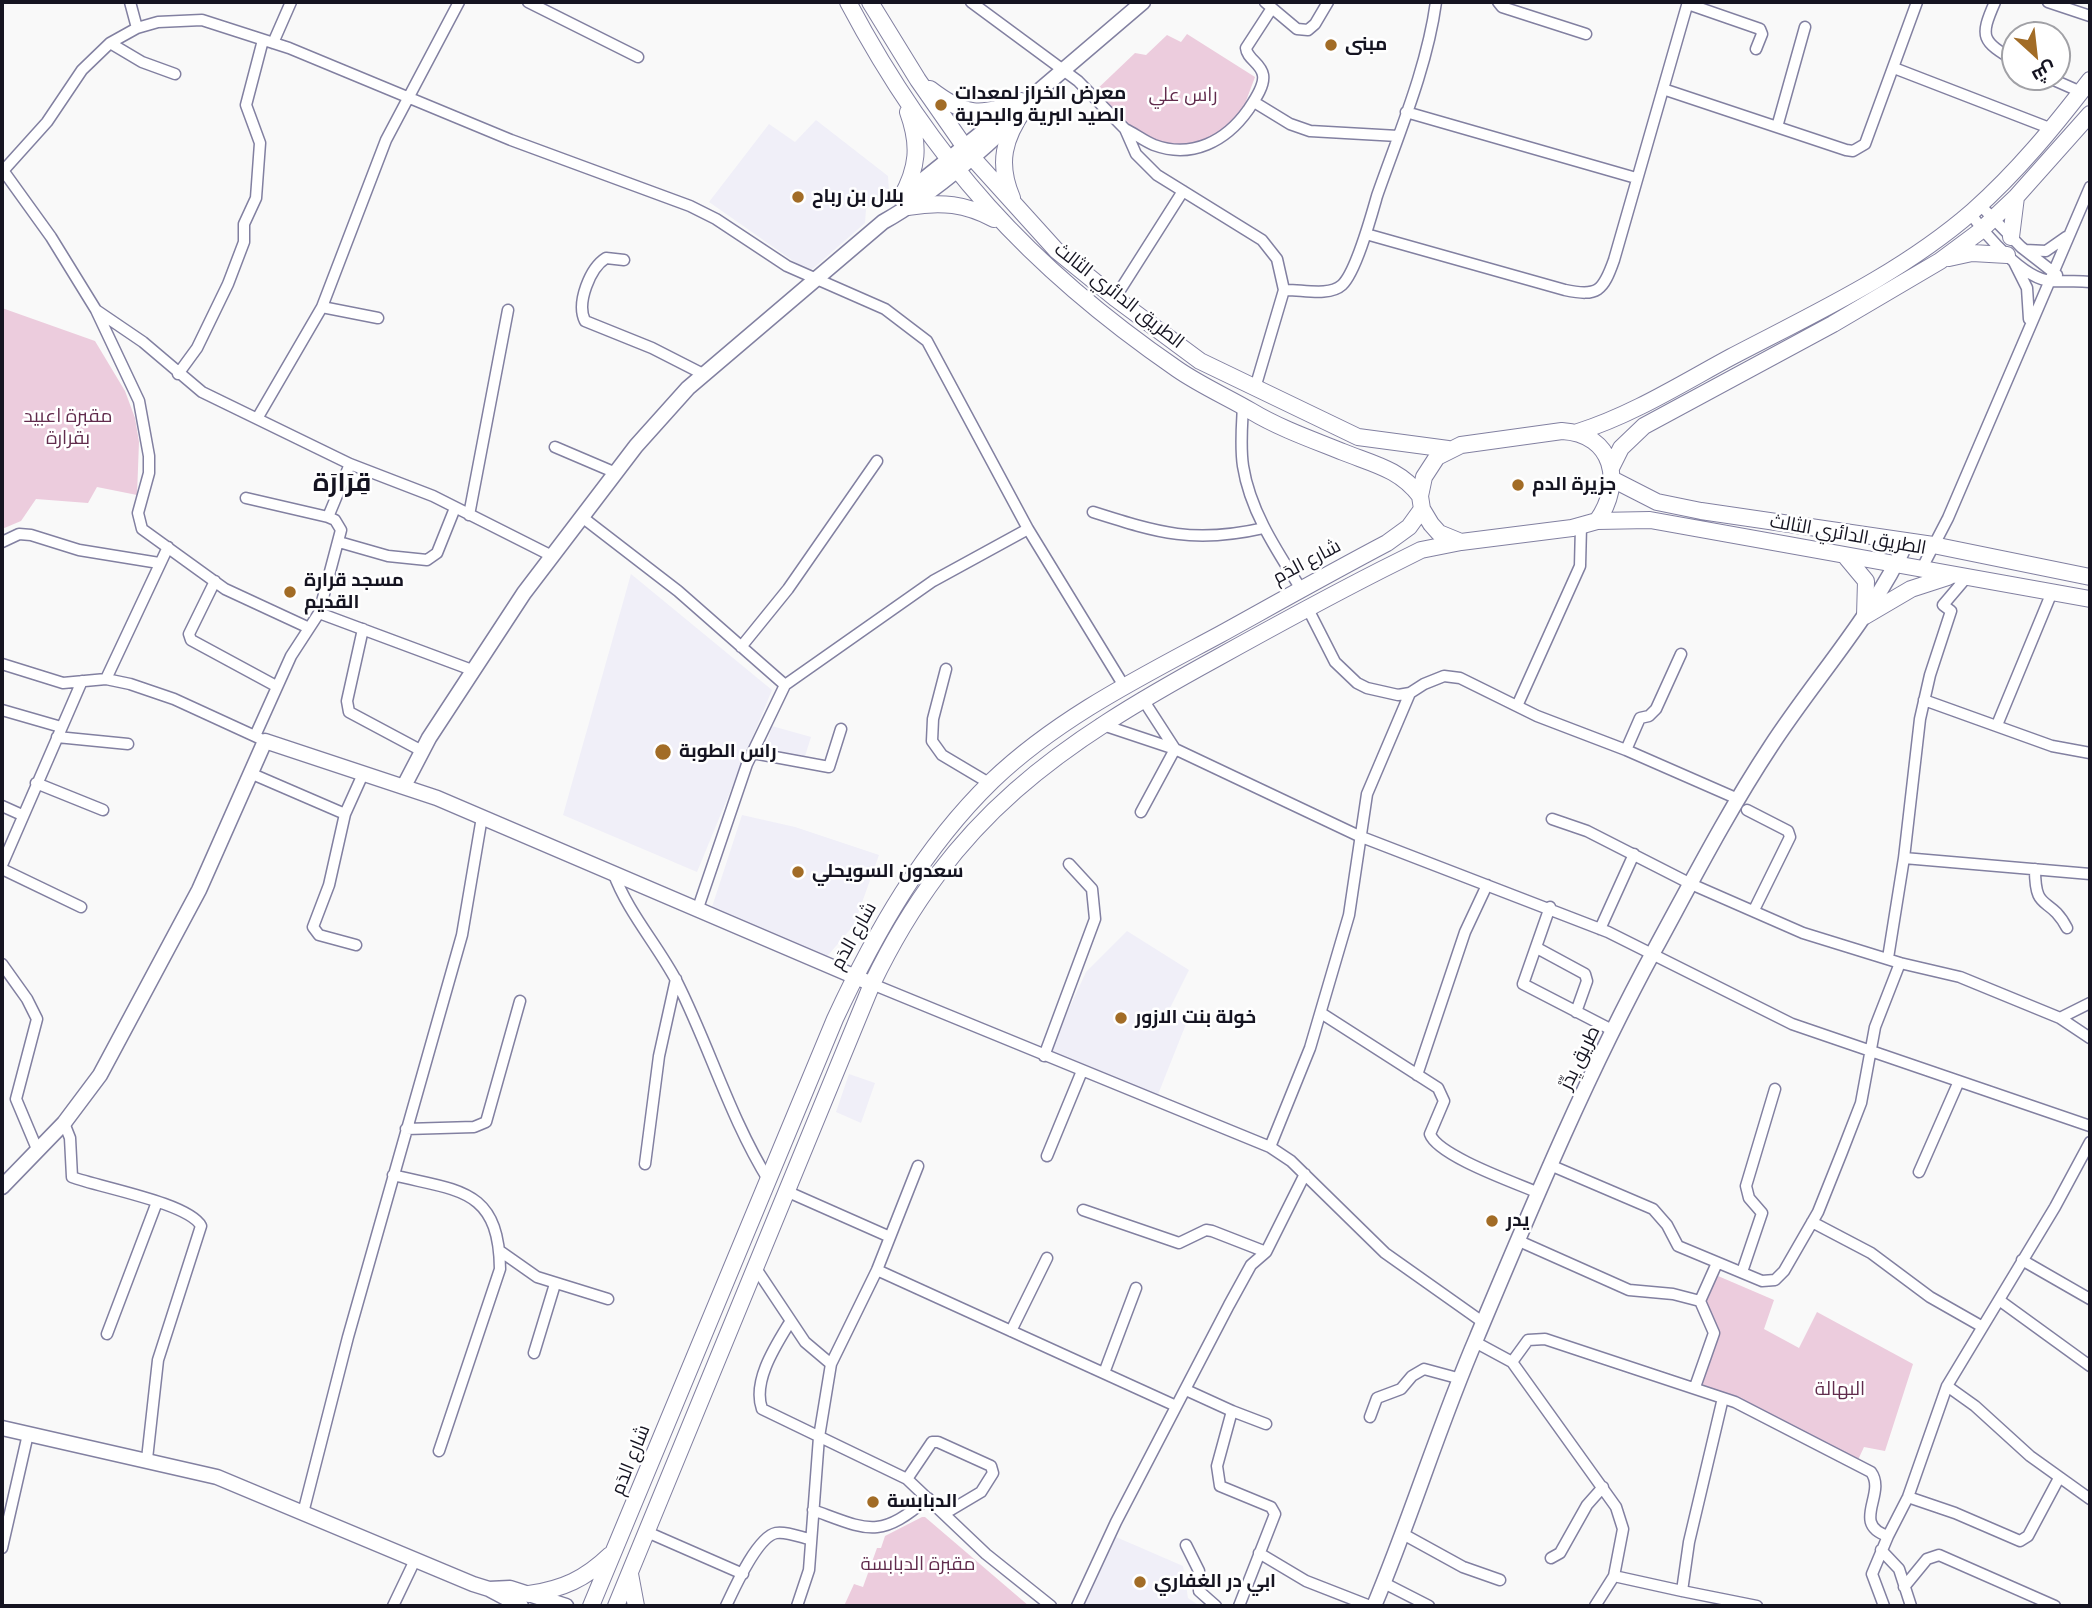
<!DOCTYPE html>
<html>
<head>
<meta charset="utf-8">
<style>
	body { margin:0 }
	#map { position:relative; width:2092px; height:1608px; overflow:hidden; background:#f9f9f9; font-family:"IBM Plex Sans",Cairo,sans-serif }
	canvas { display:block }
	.frame { position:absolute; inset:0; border:4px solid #151421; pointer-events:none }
	.north { position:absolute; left:2001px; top:21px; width:70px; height:70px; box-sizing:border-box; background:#fff; border:2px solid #a1a1a6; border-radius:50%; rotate:153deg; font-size:19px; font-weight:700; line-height:28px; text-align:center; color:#151421 }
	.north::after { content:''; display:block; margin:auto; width:24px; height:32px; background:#a26c26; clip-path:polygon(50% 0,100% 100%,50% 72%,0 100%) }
</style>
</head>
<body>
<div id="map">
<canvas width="2092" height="1608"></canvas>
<div class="frame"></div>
<div class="north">ش</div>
</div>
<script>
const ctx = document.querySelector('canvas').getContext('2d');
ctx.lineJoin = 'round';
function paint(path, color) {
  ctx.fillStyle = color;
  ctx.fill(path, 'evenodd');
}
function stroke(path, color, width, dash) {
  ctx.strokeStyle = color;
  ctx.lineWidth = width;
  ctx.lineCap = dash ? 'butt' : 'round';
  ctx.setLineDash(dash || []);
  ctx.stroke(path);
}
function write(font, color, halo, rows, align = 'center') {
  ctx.font = font + ' "IBM Plex Sans",Cairo,sans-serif';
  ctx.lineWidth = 5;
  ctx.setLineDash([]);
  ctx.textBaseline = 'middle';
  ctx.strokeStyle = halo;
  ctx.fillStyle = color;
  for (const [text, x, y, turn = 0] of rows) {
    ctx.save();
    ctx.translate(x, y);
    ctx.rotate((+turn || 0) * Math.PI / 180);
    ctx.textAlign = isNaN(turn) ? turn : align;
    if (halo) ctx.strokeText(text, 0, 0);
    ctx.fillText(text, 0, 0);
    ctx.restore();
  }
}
paint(new Path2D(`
	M816 120 888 176 889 191 866 209 865 223 809 272 709 202 769 124 795 142Z
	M631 574 772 690 697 872 563 815Z
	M772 726 811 737 802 766 764 754Z
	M742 815 795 827 879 855 854 925 824 960 711 910Z
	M1127 931 1189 970 1168 1012 1186 1024 1157 1097 1048 1054 1086 972Z
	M849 1074 875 1083 861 1123 836 1112Z
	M1116 1537 1183 1566 1188 1598 1200 1606H1083Z`), '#f0eff8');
paint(new Path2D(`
	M1187 34 1255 77 1240 117 1219 138 1177 149 1134 132 1093 93 1135 53 1146 55 1167 35 1181 42Z
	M2 308 95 341 125 391 135 418 139 442 137 495 97 487 88 503 36 499 21 521 2 529Z
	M1718 1276 1774 1300 1764 1329 1799 1348 1817 1312 1913 1364 1885 1451 1864 1447 1857 1462 1701 1386 1700 1381 1714 1341 1704 1303Z
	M922 1517H925L1029 1606H844L854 1584 863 1587 877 1548H881L885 1536Z`), '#ecccdd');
const street = new Path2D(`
	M130 2 137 28
	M528 2 638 57
	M971 2 1078 81 1125 129 1136 154 1157 175 1262 240 1277 259 1284 290
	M1498 2 1502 7 1586 34
	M1995 2C1979 38 1982 41 2015 61
	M2048 2 2090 16
	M1688 4 1760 29 1762 34 1756 49
	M1272 8 1297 29 1308 30 1315 24 1328 2
	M110 43 142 62 175 74
	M273 43 291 2
	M1894 68 2052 129
	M2047 77 2081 92
	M1663 89 1846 150 1853 151 1865 144 1917 2
	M1254 102 1290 124 1310 131 1398 136
	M1406 112 1636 178
	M1777 127 1805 27
	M1125 129C1134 133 1144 141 1154 145 1192 159 1226 141 1248 110 1254 101 1265 86 1263 75 1261 63 1247 59 1246 48L1272 8 1265 2
	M2 169 51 237 96 310 139 401 149 456V473L138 513 142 529 225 589 307 627
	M3 171 47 122 82 70 110 43 137 28 158 22 202 20 289 48 511 140 690 206 716 219 787 266 885 309 927 341 1028 529 1124 686
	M1980 205 2021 247 2057 275
	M1970 213C1986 235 2023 279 2051 281 2064 281 2077 281 2090 282
	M1366 234 1565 290C1598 297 1603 291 1614 260L1688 2
	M2025 250 2046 251 2066 237
	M624 260 606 258C590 268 576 303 585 321L652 348 703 374
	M2014 262 2027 288 2029 319
	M1115 298 1183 191
	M322 307 378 318
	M96 310 143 342 202 392 350 464 433 496 552 556
	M178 374 197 348 228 284 244 242V224L256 198 260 143 246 105 263 40
	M1255 388 1284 290C1300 289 1329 297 1342 285 1356 272 1371 217 1377 196 1399 133 1427 68 1436 2
	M1243 406C1242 426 1240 446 1243 466 1250 511 1277 551 1301 589
	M258 417 322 307 386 140 459 2
	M555 447 616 473
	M246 498 328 517 335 520 341 530 319 613 291 656 255 736
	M1093 512C1159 533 1194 544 1264 528
	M469 515 508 310
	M328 517 350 464
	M582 517 678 591 785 685
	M2 542 19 534 31 535 79 550 159 563
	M339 542 388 556 427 560 437 553 455 508
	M1921 570 1948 518 2090 187
	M215 581 189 634 191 640 276 686
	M1308 609 1335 662 1357 683 1367 688 1398 695 1410 693 1424 684 1444 676 1460 678 1537 716 1626 750 1738 799
	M319 613 472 670
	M363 629 347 701 349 712 422 751
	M741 647 788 589 877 461
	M2 664 63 683 106 679 130 684 174 699 259 738
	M946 669 933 719 932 741 942 755 989 783
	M106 679 168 547
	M1142 698 1175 749
	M1924 700 2052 746 2090 753
	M1517 706 1580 566 1581 526
	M2 710 61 727
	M1100 724 1175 749 1359 836 1608 932 1792 1024 2090 1126
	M1997 725 2052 592
	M57 737 128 744
	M1626 750 1640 718 1649 716 1656 709 1681 654
	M753 753 829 767 841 729
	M250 773 345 814
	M36 783 103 810
	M2 806 22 815
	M1747 810 1788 831 1790 837 1754 910
	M1141 812 1175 749
	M1904 858 2090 874
	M2 865 82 681
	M2 869 81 907
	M2035 869C2035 914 2049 894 2067 928
	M613 872C628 913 657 944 677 982 710 1048 730 1118 769 1181
	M1550 907 1523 984 1614 1031
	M698 908 747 764 785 685 933 581 1028 529
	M1600 929 1634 854
	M356 945 319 935 313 927 329 885 345 814 363 774
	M1537 948 1585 974 1587 981 1576 1012
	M1888 958 1904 858 1920 719 1930 675 1951 611 1943 605 1966 578
	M1900 963 1960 977 2060 1018 2090 1003
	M2 964 27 999 37 1019 16 1099 37 1149
	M872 984 1270 1147 1291 1161 1385 1253 1484 1323
	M1321 1013 1438 1088 1444 1101 1430 1134C1438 1156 1516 1183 1539 1193
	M2060 1018 2090 1038
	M1044 1056 1095 919 1092 889 1069 864
	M1417 1075 1465 932 1487 885
	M64 1123 70 1138 72 1177C98 1187 189 1203 201 1226L158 1360 147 1459
	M406 1129 474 1127 486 1122 520 1001
	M1270 1147 1310 1048 1349 915 1367 794 1410 693
	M1047 1156 1082 1071
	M645 1164 659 1056 676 979
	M1550 1165 1653 1209 1667 1225 1678 1246 1762 1281 1775 1280 1784 1271 1818 1212 1842 1152 1861 1103 1875 1027 1900 963 1803 933 1691 884 1587 831 1552 819
	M1919 1172 1959 1081
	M393 1175C457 1191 499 1187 500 1269L439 1451
	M786 1191 890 1237
	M1083 1210 1179 1243 1206 1230 1212 1231 1266 1252
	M1812 1222 1871 1253 1930 1297 1981 1326
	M1519 1241 1629 1290 1673 1294 1700 1301 1717 1263
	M500 1251 537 1277 608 1299
	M2022 1260 2090 1299
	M755 1267 805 1342 831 1364
	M877 1270 1176 1406
	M1742 1272 1762 1213 1749 1198 1746 1186 1775 1089
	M1999 1300 2090 1366
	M790 1322C776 1345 752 1381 762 1409L907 1479 986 1554 1051 1606
	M1011 1331 1047 1258
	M107 1334 157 1202
	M1475 1342 1512 1362 1528 1340 1545 1339 1735 1402 1871 1472C1887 1494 1850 1524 1888 1536L1908 1497 1947 1386 2055 1207 2090 1142
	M534 1353 555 1284
	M1512 1362 1616 1507 1623 1529 1614 1576 1682 1591 1689 1542 1723 1398
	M1104 1373 1136 1288
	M1947 1386 1975 1406 2030 1456 2090 1499
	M1695 1387 1714 1333 1700 1301
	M1186 1390 1232 1411 1217 1466 1220 1486 1271 1507 1275 1514 1239 1606
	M1232 1411 1266 1424
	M1370 1417 1377 1398 1401 1389 1412 1376 1424 1369 1461 1379
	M907 1479 932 1442H938L991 1466 993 1473 981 1492 944 1514
	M1908 1497 1955 1513 2020 1541 2028 1536 2059 1478
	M813 1510C868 1530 879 1540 928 1498
	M303 1513 348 1337 462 935 482 817
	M647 1532 743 1574
	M1403 1534 1463 1567 1500 1580
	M1186 1545 1199 1571V1591L1216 1606
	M2 1548 28 1434
	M1881 1550 1899 1569 1911 1606
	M1259 1553 1306 1581 1370 1606
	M1551 1558 1560 1553 1587 1505 1603 1487
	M1384 1583 1429 1606
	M1904 1587 1927 1559 1939 1555 2055 1606
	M1682 1591 1757 1606
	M393 1606 415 1560
	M726 1606C734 1589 757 1537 776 1533 786 1531 800 1537 809 1539
	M797 1606 809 1570 819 1437 831 1364 877 1270 918 1166
	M1077 1606 1116 1522 1229 1305 1251 1265 1266 1252 1305 1174
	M1595 1606 1614 1576
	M1884 1606 1872 1574 1888 1536`);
const secondary = new Path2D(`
	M903 196 1015 106
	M404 786 429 738 524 593 636 446 688 388 883 222C928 197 1004 136 1034 95L1143 2
	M2 1187 64 1123 100 1075 199 890 265 741 437 798 872 984
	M2 1428 217 1477 473 1584 489 1589 510 1588 566 1606
	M489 1589 521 1606
	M1374 1606C1411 1518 1439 1425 1477 1337 1532 1206 1587 1074 1655 949 1692 881 1728 811 1771 746 1816 677 1873 616 1907 541`);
const primary = new Path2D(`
	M848 2C931 159 1030 268 1177 369 1200 385 1227 397 1251 411 1279 428 1313 440 1343 452 1373 464 1400 469 1420 496
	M870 2 918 80 971 156 1056 250 1115 298 1200 361 1358 437 1448 449
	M930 89C965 116 980 117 1021 101
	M901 198C918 168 920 145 908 112
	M1012 198C997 163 1004 138 1025 108
	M909 207C941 201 966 204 994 219
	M2011 237 2016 197
	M1949 258 1972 253 2007 255
	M1578 432C1632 415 1681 384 1731 357 1813 314 1902 273 1973 211 2017 172 2054 127 2090 80
	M1611 468 1621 448 1644 426 1833 324 1940 261 1979 232 2016 197 2090 114
	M1612 479 1657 502 1701 511 1933 545 2090 577
	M1597 521C1624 483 1614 434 1562 431L1461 445 1437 457 1424 477 1420 496 1422 509 1431 524 1439 533 1461 542 1572 528 1597 521 1650 520 2090 599
	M1846 557 1866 581 1865 616
	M1865 616 1911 589 1948 577
	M630 1574 636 1606
	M529 1594C563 1589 585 1579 610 1555
	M591 1606 835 1019C875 933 923 848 992 781 1058 718 1139 678 1219 635 1275 604 1330 573 1387 543L1409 527 1422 509
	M616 1606 872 984C953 816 1058 745 1217 658 1271 628 1326 598 1381 570L1421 550 1461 542`);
stroke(street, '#8280a1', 13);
stroke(secondary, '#8280a1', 17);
stroke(primary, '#8280a1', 18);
stroke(street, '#fff', 10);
stroke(secondary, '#fff', 14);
stroke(primary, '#fff', 16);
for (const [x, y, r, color] of [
	[1331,45,7,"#a26c26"],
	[941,105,7,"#a26c26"],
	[798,197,7,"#a26c26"],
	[1518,485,7,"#a26c26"],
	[290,592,7,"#a26c26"],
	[663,752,9,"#a26c26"],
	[798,872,7,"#a26c26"],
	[1121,1018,7,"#a26c26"],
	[1492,1221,7,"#a26c26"],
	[873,1502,7,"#a26c26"],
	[1140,1582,7,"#a26c26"]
]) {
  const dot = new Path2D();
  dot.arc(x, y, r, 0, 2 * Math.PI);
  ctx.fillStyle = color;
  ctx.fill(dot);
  stroke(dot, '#fff', 2.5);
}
write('bold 19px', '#151421', '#fff', [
	["مبنى",1345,45],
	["معرض الخراز لمعدات",955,94],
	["الصيد البرية والبحرية",955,116],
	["بلال بن رباح",812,197],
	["جزيرة الدم",1532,485],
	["مسجد قرارة",304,581],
	["القديم",304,603],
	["راس الطوبة",679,752],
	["سعدون السويحلي",812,872],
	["خولة بنت الازور",1135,1018],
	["يدر",1506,1221],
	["الدبابسة",887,1502],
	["ابي در الغفاري",1154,1582]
], 'left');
write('19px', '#612c4d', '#fff', [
	["راس علي",1183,96],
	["مقبرة اعبيد",68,417],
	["بقرارة",68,439],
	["البهالة",1840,1390],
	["مقبرة الدبابسة",918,1565]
]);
write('19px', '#151421', '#fff', [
	["الطريق الدائري الثالث",1119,296,38],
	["الطريق الدائري الثالث",1848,535,10],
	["شارع الدَم",1307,562,-28],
	["شارع الدَم",854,936,-61],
	["طريق يِدِّرْ",1580,1058,-64],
	["شارع الدَم",631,1460,-68]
]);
write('bold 26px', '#151421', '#fff', [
	["قِرَارَة",342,483]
]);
</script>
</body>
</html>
